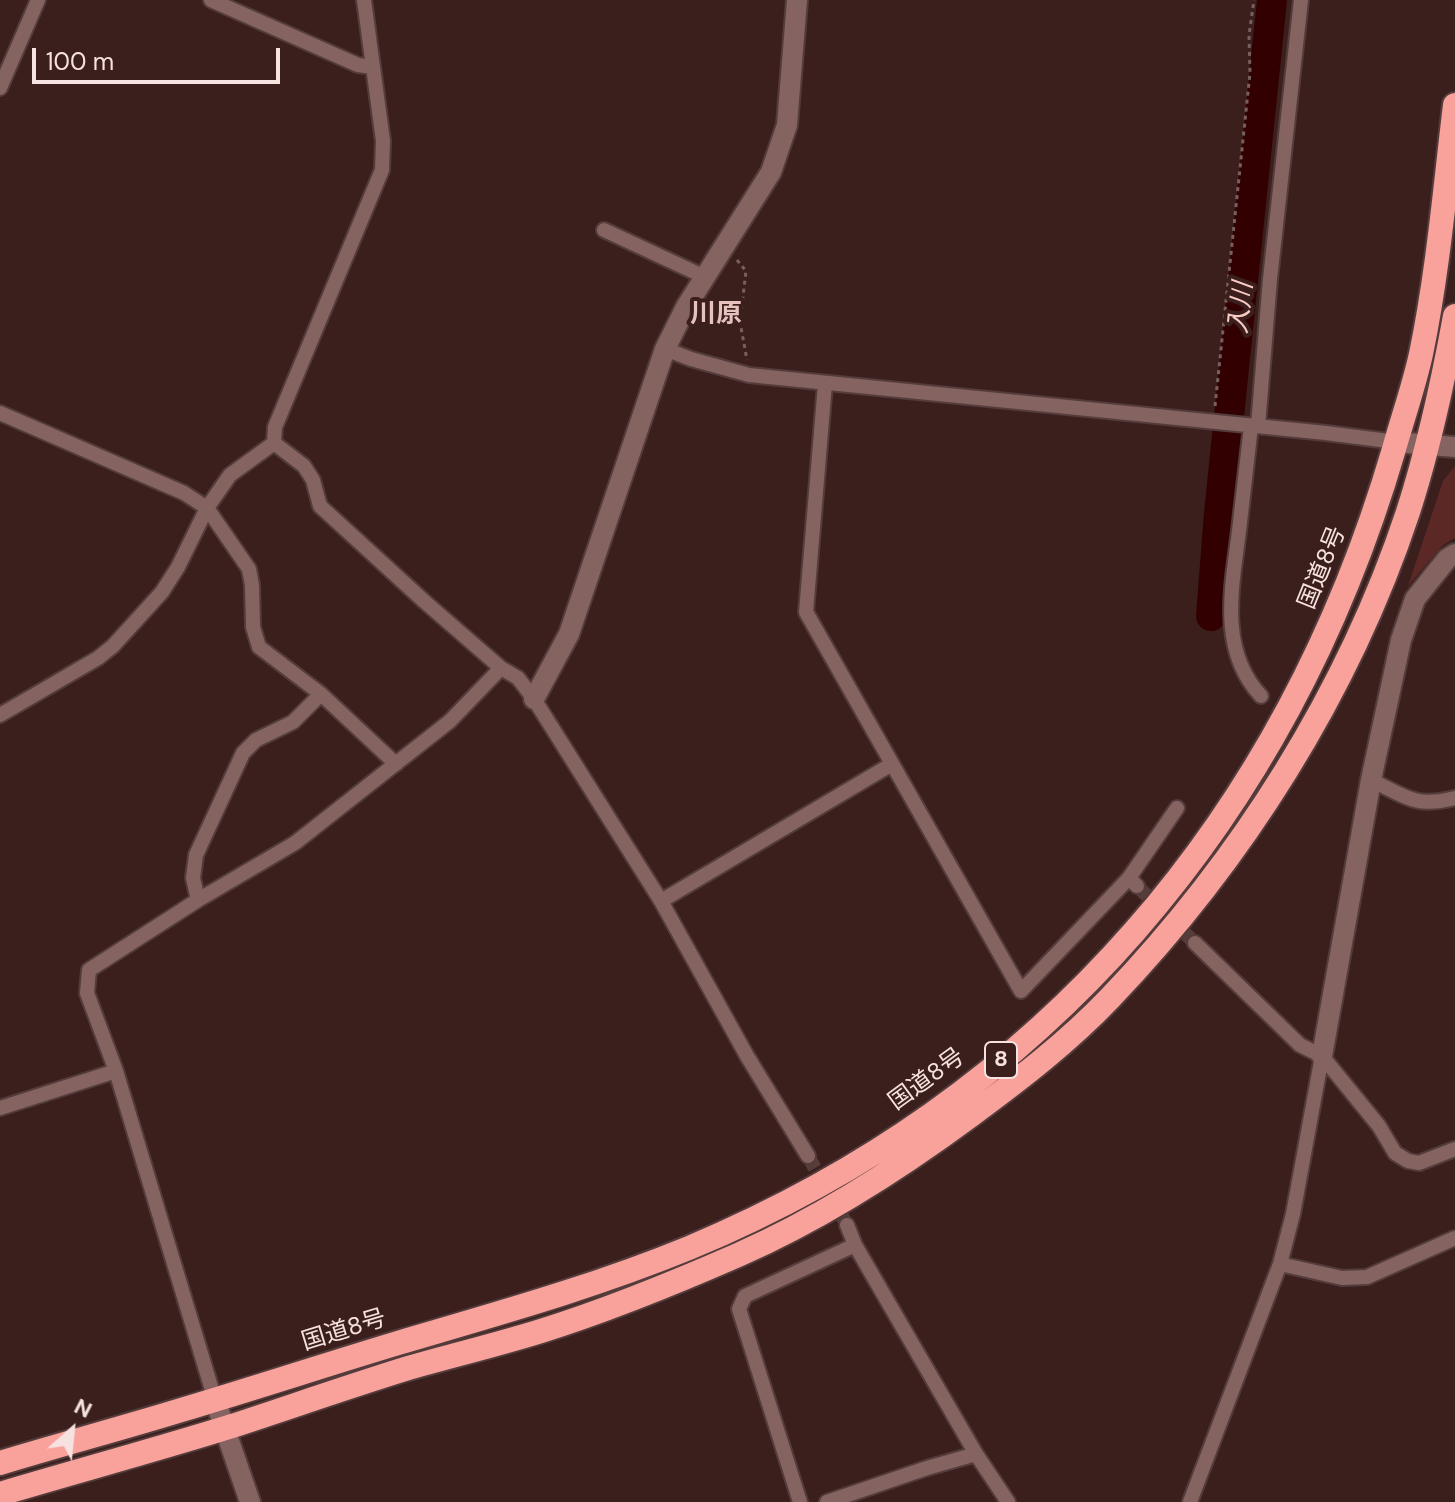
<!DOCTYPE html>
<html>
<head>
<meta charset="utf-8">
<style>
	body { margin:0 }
	#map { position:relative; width:1455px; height:1502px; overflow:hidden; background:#3a1f1d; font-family:"DM Sans",sans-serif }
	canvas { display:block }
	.north { position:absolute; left:32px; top:1390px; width:80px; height:80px; -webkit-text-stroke:6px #3a1f1d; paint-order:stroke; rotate:27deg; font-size:22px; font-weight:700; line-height:32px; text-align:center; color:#f6e2e0 }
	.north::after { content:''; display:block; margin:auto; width:28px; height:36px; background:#f6e2e0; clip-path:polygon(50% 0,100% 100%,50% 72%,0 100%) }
	.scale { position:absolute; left:32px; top:48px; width:248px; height:36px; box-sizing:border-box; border:4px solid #f6e2e0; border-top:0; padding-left:10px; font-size:24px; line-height:28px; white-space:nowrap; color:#f6e2e0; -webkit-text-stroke:6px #3a1f1d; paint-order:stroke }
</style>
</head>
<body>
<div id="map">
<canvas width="1455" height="1502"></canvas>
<div class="north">N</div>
<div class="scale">100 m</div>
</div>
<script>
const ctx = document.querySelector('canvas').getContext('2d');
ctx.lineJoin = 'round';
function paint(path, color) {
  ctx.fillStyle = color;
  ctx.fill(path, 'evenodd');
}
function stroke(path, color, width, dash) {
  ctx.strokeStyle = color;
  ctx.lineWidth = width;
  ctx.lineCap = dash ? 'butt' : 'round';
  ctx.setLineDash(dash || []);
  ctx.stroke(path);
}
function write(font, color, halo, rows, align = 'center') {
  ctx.font = font + ' "DM Sans","Noto Sans JP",sans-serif';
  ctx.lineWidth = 8;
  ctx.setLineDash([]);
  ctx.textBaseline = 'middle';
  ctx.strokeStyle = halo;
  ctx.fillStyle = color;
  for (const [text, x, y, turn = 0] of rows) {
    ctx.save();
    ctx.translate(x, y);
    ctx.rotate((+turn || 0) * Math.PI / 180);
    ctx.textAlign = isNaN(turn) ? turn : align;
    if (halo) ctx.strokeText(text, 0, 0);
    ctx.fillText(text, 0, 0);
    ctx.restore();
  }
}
paint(new Path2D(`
	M1455 466V538L1443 545 1408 586 1443 481Z`), '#5b2826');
stroke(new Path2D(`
	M1211 616 1219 513 1272 0`), '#330002', 30);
stroke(new Path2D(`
	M1137 886 1195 943
	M808 1156 847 1225`), '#563c3a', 14, [14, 7]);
const street = new Path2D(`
	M211 0 358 65 373 67
	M0 88 38 0
	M604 230 705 277
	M665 349 691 359 749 375 1326 433 1396 442
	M825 384 806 612 1021 991 1129 878 1137 886
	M0 413 184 493 207 508 249 569 252 585 253 627 259 647 321 694 396 764
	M1251 426C1247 461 1243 496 1239 531 1232 587 1218 650 1261 696
	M1258 426 1270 279 1301 0
	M274 443 304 466 313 480 320 506 425 602 501 668 518 678 534 699 661 901 747 1056 808 1156
	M274 443 275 427 382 170 383 141 364 0
	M0 715 98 658 113 646 162 592 178 567 207 508 230 475 274 443
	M1371 780C1406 797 1415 808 1455 798
	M1129 878 1177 808
	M198 900 193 878 196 855 243 753 256 740 293 722 321 694
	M661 901 892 764
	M1195 943 1300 1045 1322 1056 1379 1126 1395 1153 1408 1161 1419 1163 1455 1149
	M0 1108 116 1071
	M847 1225 855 1245 976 1454 1008 1502
	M1280 1264 1342 1278 1367 1277 1455 1238
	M215 1400 116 1071 87 993 89 970 198 900 295 843 450 721 501 668
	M800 1502 739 1309 745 1296 855 1245
	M827 1502 927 1468 976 1454
	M1190 1502 1280 1264 1293 1214 1322 1056`);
const secondary = new Path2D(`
	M1396 442 1455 447
	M534 699 569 634 665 349 686 307 771 172 787 125 797 0
	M1322 1056 1371 780 1401 640 1415 599 1447 559 1455 554
	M215 1400 250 1502`);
const highway = new Path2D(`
	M0 1463C59 1445 119 1429 178 1411 252 1389 325 1365 398 1343 496 1314 594 1287 689 1248 1046 1099 1286 818 1394 449 1403 417 1414 386 1421 354 1438 272 1445 188 1455 105
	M0 1494C77 1471 155 1450 232 1426 290 1407 347 1387 405 1369 450 1356 496 1345 541 1331 608 1310 674 1283 738 1255 822 1218 898 1169 971 1115 1020 1079 1068 1042 1110 998 1241 861 1348 693 1408 512 1429 447 1443 382 1455 316`);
stroke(street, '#533c3b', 18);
stroke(secondary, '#533c3b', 24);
stroke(highway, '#533c3b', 28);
stroke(new Path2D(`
	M737 260 746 271 740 322 747 360
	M1215 406 1250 73 1249 35 1254 0`), '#79605e', 3, [4, 4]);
stroke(street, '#846360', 14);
stroke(secondary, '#846360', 20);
stroke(highway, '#f9a19b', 24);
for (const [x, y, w] of [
	[1001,1060,32]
]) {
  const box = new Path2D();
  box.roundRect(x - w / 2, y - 18, w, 36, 6);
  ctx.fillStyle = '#3a1f1d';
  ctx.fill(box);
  stroke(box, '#f6e2e0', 2);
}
write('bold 22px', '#f6e2e0', null, [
	["8",1001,1060]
]);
write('24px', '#f6e2e0', '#3a1f1d', [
	["国道8号",1323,568,-68],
	["国道8号",927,1080,-36],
	["国道8号",344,1331,-17]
]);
write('italic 26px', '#facac6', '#3a1f1d', [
	["入川",1242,308,-84]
]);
write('bold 26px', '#e7c1be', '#3a1f1d', [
	["川原",716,315]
]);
</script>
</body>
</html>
